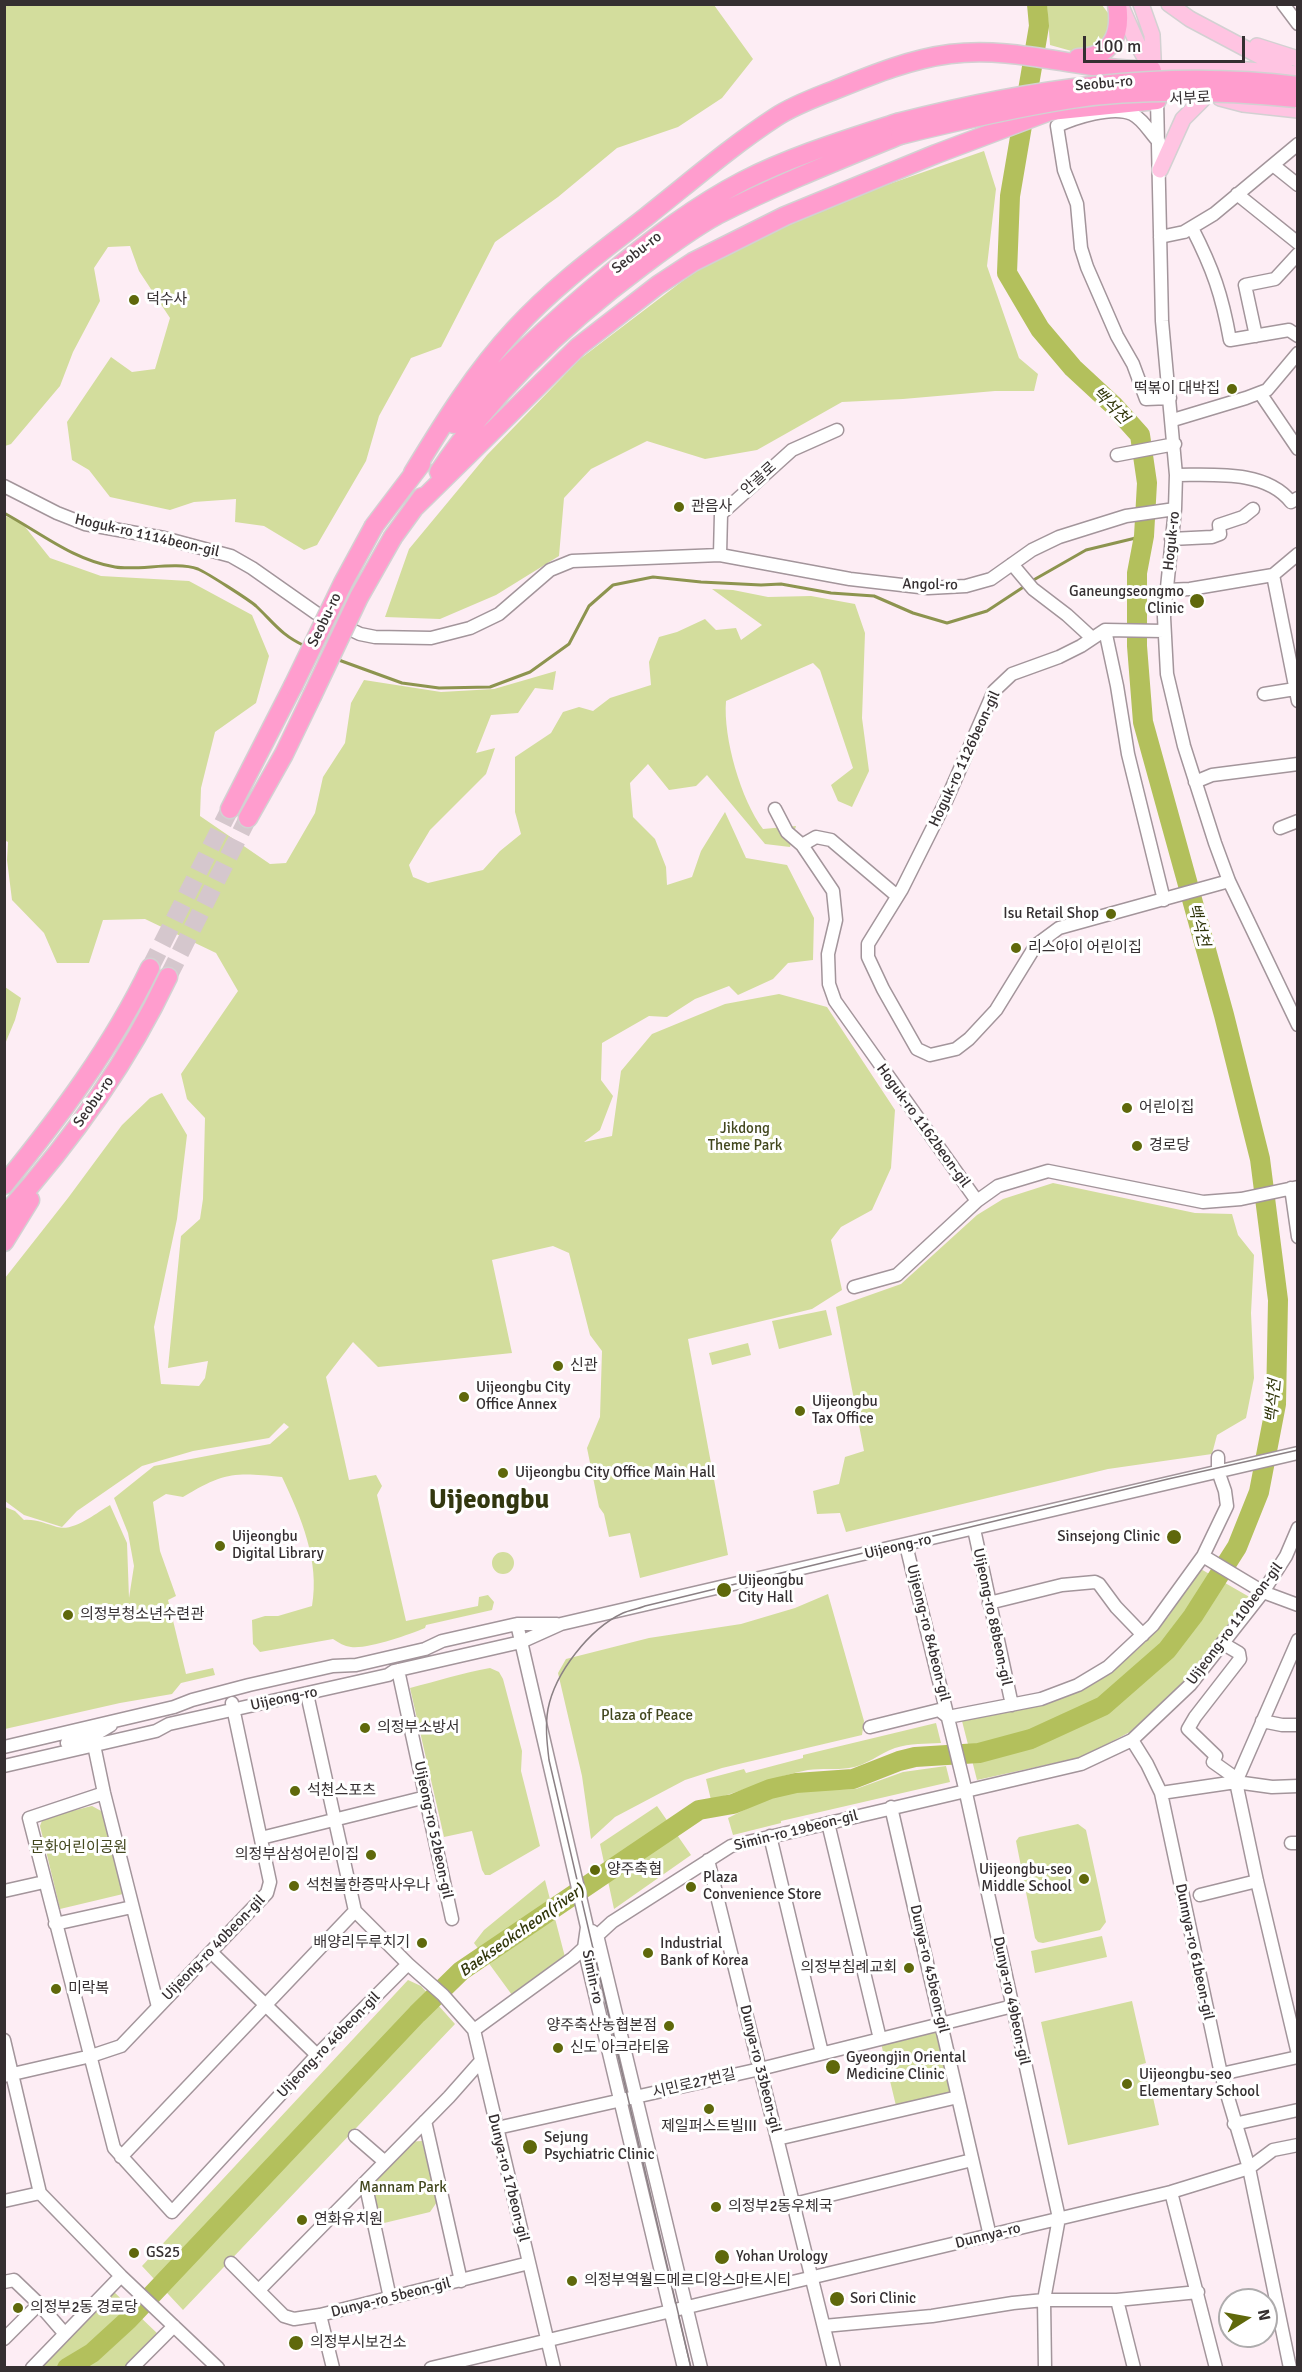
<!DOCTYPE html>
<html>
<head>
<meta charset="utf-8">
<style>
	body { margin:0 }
	#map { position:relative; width:1302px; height:2372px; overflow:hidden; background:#fdedf4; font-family:Signika,sans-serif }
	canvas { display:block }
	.frame { position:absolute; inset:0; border:6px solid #352f31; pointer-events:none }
	.north { position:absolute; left:1218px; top:2288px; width:60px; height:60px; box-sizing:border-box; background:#fff; border:2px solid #aeacad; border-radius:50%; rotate:79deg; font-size:16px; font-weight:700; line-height:24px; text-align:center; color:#352f31 }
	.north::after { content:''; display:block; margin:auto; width:21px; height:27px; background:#5f680b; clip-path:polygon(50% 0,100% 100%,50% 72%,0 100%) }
	.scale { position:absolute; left:1083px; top:36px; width:162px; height:27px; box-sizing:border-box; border:3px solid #352f31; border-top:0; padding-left:8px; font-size:18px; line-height:21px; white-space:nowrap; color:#352f31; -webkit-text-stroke:4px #fff; paint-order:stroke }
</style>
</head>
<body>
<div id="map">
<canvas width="1302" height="2372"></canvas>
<div class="frame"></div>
<div class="north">N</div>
<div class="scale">100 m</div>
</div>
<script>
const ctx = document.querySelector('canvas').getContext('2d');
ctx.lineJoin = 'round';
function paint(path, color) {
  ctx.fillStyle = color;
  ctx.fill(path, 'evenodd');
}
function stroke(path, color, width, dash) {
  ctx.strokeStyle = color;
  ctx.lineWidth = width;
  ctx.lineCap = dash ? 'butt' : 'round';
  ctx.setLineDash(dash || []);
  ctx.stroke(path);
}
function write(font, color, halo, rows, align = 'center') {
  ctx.font = font + ' Signika,"Noto Sans KR",sans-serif';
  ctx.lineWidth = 6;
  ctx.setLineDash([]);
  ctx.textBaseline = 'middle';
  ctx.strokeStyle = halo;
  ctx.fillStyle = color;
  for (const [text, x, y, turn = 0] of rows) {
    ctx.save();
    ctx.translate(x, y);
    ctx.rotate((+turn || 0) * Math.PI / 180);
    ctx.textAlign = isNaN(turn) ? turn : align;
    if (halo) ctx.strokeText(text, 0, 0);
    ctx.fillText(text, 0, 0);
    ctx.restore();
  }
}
paint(new Path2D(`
	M5 4 714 5 753 59 722 98 678 127 617 148 558 197 495 242 441 347 411 358 379 416 366 461 317 545 304 550 264 526 235 522 236 499 194 502 170 510 110 497 89 470 72 460 67 422 111 357 132 372 155 369 170 318 139 271 130 246 108 247 94 268 100 301 73 352 60 386 11 444 5 446Z
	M1047 5H1102L1108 13 1111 35 1086 55 1050 45Z
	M984 151 996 189 987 266 1019 358 1038 374 1034 391H995L903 399 842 402 757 450 705 459 647 441 591 469 564 498 559 556 496 595 440 619 385 617 409 549 487 455 580 359 743 235Z
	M5 516 22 523 50 558 101 576 189 581 252 615 269 656 256 703 215 732 201 788 200 816 270 864 286 863 315 813 323 777 345 743 351 703 364 680 441 692 494 689 556 671 553 690 535 688 518 713 491 715 476 753 495 748 486 774 430 830 409 865 413 877 428 883 483 870 500 851 521 834 515 812V757L551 733 563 712 579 707 593 711 610 698 651 685 649 662 659 637 677 632 705 619 716 630 736 628 741 640 762 625 712 589 733 590 768 597 811 596 855 604 865 633 862 718 869 771 852 807 838 801 831 785 853 768 820 670 813 663 726 701C723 738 741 800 763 829L796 826 790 847 765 844 707 775 696 786 669 790 648 764 630 783 633 817 655 839 666 867 667 885 692 877 701 851 725 812 746 858 787 865 814 918 813 960 788 963 773 979 738 995 729 986 695 999 667 1017 649 1016 602 1043 601 1080 613 1096 600 1130 584 1142 612 1136 621 1071 652 1034 725 1004 779 994 827 1007 895 1110 891 1168 872 1210 841 1227 831 1240 842 1290 812 1309 688 1339 728 1555 640 1578 630 1533 609 1537 604 1514 599 1507 587 1448 600 1417 602 1351 590 1335 569 1253 553 1246 492 1260 512 1353 378 1367 353 1342 326 1377 349 1480 376 1475 382 1486 377 1495 406 1621 478 1606 479 1597 488 1595 494 1602 492 1610 426 1625 425 1628C408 1635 369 1649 351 1647 344 1646 339 1643 333 1639L260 1652 253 1644 252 1620 265 1616H278L312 1606C320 1561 301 1517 282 1477 235 1472 224 1472 183 1497L166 1494 153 1502 160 1551 176 1596 168 1600 186 1674 213 1668 215 1675 181 1683 172 1694 120 1703 5 1729V1507L15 1511 24 1520C36 1519 46 1524 57 1527 74 1532 96 1513 110 1505L127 1543 129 1598 134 1566 128 1533 114 1498 154 1466 270 1444 289 1427 284 1423 269 1438 193 1451 142 1466 77 1511 62 1527 24 1515 5 1501V1278L68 1198 122 1125 150 1098 162 1093 187 1135 177 1219 154 1327 161 1384 199 1386 205 1378 208 1361 168 1368 181 1236 200 1219 203 1199 205 1118 187 1099 181 1074 238 991 216 953 145 919 103 920 89 963H57L44 933 12 900 7 860 8 842 4 840Z
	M5 987 21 998 15 1020 5 1044Z
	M1053 1183 1195 1213 1232 1214 1238 1235 1254 1255 1251 1313 1254 1378 1246 1418 1217 1435 1212 1454 1108 1469 846 1532 840 1513 817 1514 813 1491 839 1484 845 1457 864 1451 836 1307 901 1284 977 1215 1003 1199Z
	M826 1310 832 1335 779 1349 772 1321Z
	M748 1343 751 1355 712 1365 709 1353Z
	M492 1563a11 11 0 1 1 22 0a11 11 0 1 1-22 0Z
	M1199 1568 1253 1599 1189 1679 1130 1732 1082 1757 977 1780 962 1721 1067 1694 1106 1675 1137 1650 1168 1617Z
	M828 1594 864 1721 862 1735 722 1768 685 1780 615 1817 591 1839 582 1776 558 1673 566 1659 649 1638 741 1624 795 1608Z
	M490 1668 499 1672 503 1679 522 1751 521 1771 540 1846 490 1875H485L482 1870 472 1831 444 1837 410 1688C437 1681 462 1673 490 1668Z
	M936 1723 941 1743C926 1744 910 1743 895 1748 880 1753 866 1766 849 1768 836 1770 821 1768 808 1770 774 1776 744 1791 711 1800L706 1779 744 1769 746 1773 803 1758V1755Z
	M946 1766 950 1782 781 1821V1823L733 1835 728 1818 770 1797 794 1791 856 1789 903 1772Z
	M92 1806 103 1812 123 1894 60 1909 40 1826 43 1818Z
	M657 1806 691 1855 614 1909 600 1844Z
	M1078 1824 1086 1830 1106 1922 1100 1930 1043 1943 1038 1942 1035 1938 1016 1841 1019 1837Z
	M545 1880 565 1957 512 1995 474 1943 484 1930Z
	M1102 1936 1107 1957 1035 1973 1031 1951Z
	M408 1980 421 1986 455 2024 183 2310 142 2266Z
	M1132 2001 1146 2063 1139 2065 1142 2080 1149 2079 1159 2125 1068 2145 1041 2022Z
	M942 2024 958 2097 897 2110 880 2039Z
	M422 2141 437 2202 430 2212 380 2224 370 2181 406 2142Z
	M113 2291 159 2335 127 2367 39 2368Z`), '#d3dd9d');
stroke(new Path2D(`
	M4 513C41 533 73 560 115 567 138 571 176 561 198 569 207 573 248 599 256 606 274 623 281 635 305 646
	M1030 582 1086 550 1144 536
	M336 659 402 683 439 688 490 687 530 672 569 644 589 606 613 585 653 577 701 582 761 585 781 584 831 593 874 596 913 613 947 623 987 611 1025 586`), '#8d944f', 3);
stroke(new Path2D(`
	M67 2368 92 2353 128 2320 417 2014 461 1971 699 1810 733 1804 770 1789 796 1783 853 1779 899 1761 915 1757 979 1753 1031 1739 1103 1706 1167 1650 1193 1616 1237 1547 1259 1492 1276 1404 1278 1300 1260 1159 1224 1015 1143 722 1137 646V573L1144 536 1147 483 1140 435 1113 405 1073 368 1040 329 1007 273 1010 196 1039 26 1037 4`), '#b3c05c', 20);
stroke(new Path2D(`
	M150 968 230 809
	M168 977 248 818`), '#d5c7cd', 18, [18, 9]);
const minor = new Path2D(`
	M1283 4 1298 24
	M1157 100 1162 321 1176 475 1175 509 1164 617 1167 674 1184 746 1215 843 1229 881 1298 1025
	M1159 142C1150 133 1143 119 1132 114 1113 105 1074 118 1057 126L1064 170 1077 204 1081 248 1087 267 1117 336 1133 364 1146 399 1170 398
	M1273 165 1298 185
	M1237 194 1298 243
	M1192 228C1213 269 1222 295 1230 340L1289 330 1298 336
	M1160 237 1184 232 1214 214 1298 144
	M1256 336 1245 285 1275 279 1298 254
	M1260 393 1298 449
	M1173 420 1246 398 1267 390 1298 353
	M1117 455 1175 444
	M1176 475C1214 475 1266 470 1291 502L1298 498
	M4 486 57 513 85 524 164 538 231 556 252 568 316 613 360 634 375 637 431 638 470 628 499 614 550 570 572 561 720 555 850 579 928 588 966 586 991 579 1032 550 1059 537 1126 516 1175 509
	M1171 539 1212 537 1220 534 1219 525 1243 517 1253 509
	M720 555 721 514 792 450 837 430
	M1012 564 1033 589 1067 615 1091 637
	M1273 575 1298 701
	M1166 590 1190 589 1273 575 1298 554
	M1105 630 1117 686 1128 754 1164 900
	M1164 631 1105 630 1081 646 1059 657 1012 674 994 691 946 801 902 889 868 944V957L883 989 917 1049 930 1055 956 1049 969 1039 996 1010 1036 945 1059 928 1229 881
	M1264 694 1295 689
	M1195 782 1212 775 1298 764
	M775 809 787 832 802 845 833 891 836 920 828 954 829 984 835 1001 977 1201 998 1186 1048 1171 1203 1202 1241 1199 1298 1187
	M1280 828 1298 821
	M802 845 816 837 831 840 897 896
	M1291 1188 1298 1237
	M854 1287 897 1275 977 1201
	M974 1529 1012 1705
	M906 1545 964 1784 1059 2218 1044 2300 1045 2368
	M1203 1556 1263 1592 1298 1605
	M989 1603 1062 1585 1095 1582 1099 1584 1116 1607 1143 1635
	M517 1624 587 1927 584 1948 684 2368
	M1298 1640 1236 1782 1257 1881 1298 2054
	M1222 1643 1239 1653 1240 1659 1195 1717 1188 1729 1216 1756 1213 1762 1237 1779
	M398 1670 452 1919
	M307 1694 355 1911 408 1964 443 1995 474 2030 554 2368
	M1262 1721 1282 1725H1298
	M111 1725 96 1734 67 1743 70 1746 84 1742 94 1745 104 1793 158 2007
	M870 1727 939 1710 948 1717 1041 1699 1078 1685 1108 1667 1153 1625 1203 1556 1227 1506 1225 1491 1218 1471V1457
	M1132 1740 1147 1764 1161 1793 1221 2074 1249 2168 1290 2368
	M4 1747 174 1707 192 1700 249 1685 333 1666 356 1665 425 1649 442 1641 517 1624H557
	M4 1766 156 1731 169 1724 388 1675 394 1671 521 1642 561 1624 1298 1453
	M104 1793 29 1818 114 2148 172 2212 317 2055 408 1964
	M1161 1793 1236 1782 1272 1787 1298 1786
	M891 1807 990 2236
	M828 1823 880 2039
	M770 1836 822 2053
	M261 1838 426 1797
	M1291 1843H1298
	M708 1860 834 2368
	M4 1891 44 1882
	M1200 1895 1257 1881
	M55 1924 132 1907
	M592 1931 597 1935 701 2368
	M212 1953 317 2055
	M474 2030 573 1958 612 1922 731 1846 1081 1764 1132 1740 1190 1685 1263 1592 1286 1556 1298 1528
	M4 2040 40 2193
	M1221 2074 1298 2057
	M4 2076 91 2056 121 2046 267 1893 270 1882 232 1703
	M425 2121 461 2281
	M1234 2124 1298 2110
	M497 2128 760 2069 1013 2006
	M355 2136 385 2162
	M777 2139 958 2097
	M121 2157 355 1911
	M365 2182 390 2298
	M1171 2192 1216 2368
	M40 2193 121 2276 218 2368
	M4 2201 40 2193
	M794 2204 972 2160
	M231 2263 284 2316 294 2319 320 2315 529 2263
	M4 2282 14 2280 39 2304 4 2339
	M259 2290 449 2097 480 2062
	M1117 2300 1134 2368
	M39 2304 65 2334
	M320 2315 333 2368
	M824 2326 932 2316 1013 2303 1044 2300H1117L1198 2292
	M32 2368 121 2276
	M132 2368 174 2326
	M431 2368 1171 2192 1249 2168 1273 2150 1298 2145`);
const major = new Path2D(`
	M1120 4 1138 45 1152 70
	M1141 4 1152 35 1154 80
	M1169 4 1190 19 1286 70
	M1257 46 1298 59
	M1152 70 1235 69 1298 74
	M1220 98 1243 104 1298 110
	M1160 170 1183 119 1205 97`);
const highway = new Path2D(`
	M1078 58C1111 57 1122 36 1117 4
	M454 424C501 368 555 319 612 272 654 238 695 206 743 181 792 156 845 140 897 123
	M439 472C493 391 564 324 642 266 666 248 691 229 717 215 776 185 839 160 900 135
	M413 473C444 422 475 372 515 329 554 286 601 252 646 217 689 183 730 147 776 117 794 105 817 97 837 89 874 74 911 59 950 54 1018 45 1084 72 1152 70
	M415 507 578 347 658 285 693 262 785 216 936 154 1050 111 1157 100
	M374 526 421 464
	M393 537 422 497
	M230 809 293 686
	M248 818 284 754 312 696
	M4 1185C60 1116 112 1047 150 968
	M4 1216C69 1144 127 1064 168 977
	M4 1242 30 1200`);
stroke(minor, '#a3959b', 15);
stroke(major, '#d3d1d2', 18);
stroke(highway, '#d3d1d2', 21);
stroke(minor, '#fff', 12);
stroke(major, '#ffc4e2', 15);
stroke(highway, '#ff9dce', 18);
stroke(new Path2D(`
	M691 2368 549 1760C547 1743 545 1726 548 1709 555 1673 589 1629 623 1613 630 1610 638 1609 645 1606L1168 1479 1298 1450`), '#8a8084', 1.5);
const highwayBridge = new Path2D(`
	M897 123C1028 89 1162 69 1298 86
	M900 135C957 121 1014 108 1071 99 1145 88 1223 91 1296 98
	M293 686 343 583 374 526
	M312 696 359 597 393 537`);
stroke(highwayBridge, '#d3d1d2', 21, []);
stroke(highwayBridge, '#ff9dce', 18);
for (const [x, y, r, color] of [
	[134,300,6,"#5f680b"],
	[1232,389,6,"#5f680b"],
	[679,507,6,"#5f680b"],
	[1197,601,8,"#5f680b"],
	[1111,914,6,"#5f680b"],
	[1016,948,6,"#5f680b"],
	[1127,1108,6,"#5f680b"],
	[1137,1146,6,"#5f680b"],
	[558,1366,6,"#5f680b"],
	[464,1397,6,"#5f680b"],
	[800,1411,6,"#5f680b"],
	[503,1473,6,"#5f680b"],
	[1174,1537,8,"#5f680b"],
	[220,1546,6,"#5f680b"],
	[724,1590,8,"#5f680b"],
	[68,1615,6,"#5f680b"],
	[365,1728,6,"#5f680b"],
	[295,1791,6,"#5f680b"],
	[371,1855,6,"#5f680b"],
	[595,1870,6,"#5f680b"],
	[1084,1879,6,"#5f680b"],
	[294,1886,6,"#5f680b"],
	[691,1887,6,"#5f680b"],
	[422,1943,6,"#5f680b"],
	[648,1953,6,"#5f680b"],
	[909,1968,6,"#5f680b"],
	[56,1989,6,"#5f680b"],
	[669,2026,6,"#5f680b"],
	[558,2048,6,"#5f680b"],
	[833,2067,8,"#5f680b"],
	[1127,2084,6,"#5f680b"],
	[709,2109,6,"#5f680b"],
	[530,2147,8,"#5f680b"],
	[716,2207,6,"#5f680b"],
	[302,2220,6,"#5f680b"],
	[134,2253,6,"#5f680b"],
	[722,2257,8,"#5f680b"],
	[572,2281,6,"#5f680b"],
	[837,2299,8,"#5f680b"],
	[18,2308,6,"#5f680b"],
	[296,2343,8,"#5f680b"]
]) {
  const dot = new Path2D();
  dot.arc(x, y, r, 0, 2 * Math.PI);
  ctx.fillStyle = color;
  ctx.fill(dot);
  stroke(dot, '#fff', 2);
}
write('15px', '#352f31', '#fff', [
	["Seobu-ro",1104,84,-5],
	["서부로",1190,99,-3],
	["Seobu-ro",637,253,-38],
	["안골로",759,479,-42],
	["Hoguk-ro 1114beon-gil",147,536,13],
	["Hoguk-ro",1172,541,-84],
	["Angol-ro",930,585,1],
	["Seobu-ro",325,620,-64],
	["Hoguk-ro 1126beon-gil",965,759,-65],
	["Seobu-ro",94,1102,-55],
	["Hoguk-ro 1162beon-gil",923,1126,54],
	["Uijeong-ro",898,1547,-13],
	["Uijeong-ro 88beon-gil",992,1617,78],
	["Uijeong-ro 110beon-gil",1235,1624,-53],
	["Uijeong-ro 84beon-gil",928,1633,76],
	["Uijeong-ro",284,1699,-12],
	["Uijeong-ro 52beon-gil",433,1830,78],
	["Simin-ro 19beon-gil",796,1831,-14],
	["Uijeong-ro 40beon-gil",214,1948,-46],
	["Dunnya-ro 61beon-gil",1194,1952,78],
	["Dunya-ro 45beon-gil",929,1969,77],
	["Simin-ro",592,1977,78],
	["Dunya-ro 49beon-gil",1011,2001,78],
	["Uijeong-ro 46beon-gil",329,2045,-46],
	["Dunya-ro 33beon-gil",760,2069,76],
	["시민로27번길",694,2084,-13],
	["Dunya-ro 17beon-gil",508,2178,76],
	["Dunnya-ro",988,2236,-14],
	["Dunya-ro 5beon-gil",391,2298,-14]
]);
write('15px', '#352f31', '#fff', [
	["덕수사",146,300],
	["떡볶이 대박집",1220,389,"right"],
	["관음사",691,507],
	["Ganeungseongmo",1184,592,"right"],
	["Clinic",1184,609,"right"],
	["Isu Retail Shop",1099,914,"right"],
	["리스아이 어린이집",1028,948],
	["어린이집",1139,1108],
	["경로당",1149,1146],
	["신관",570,1366],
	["Uijeongbu City",476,1388],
	["Office Annex",476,1405],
	["Uijeongbu",812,1402],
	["Tax Office",812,1419],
	["Uijeongbu City Office Main Hall",515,1473],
	["Uijeongbu",232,1537],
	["Digital Library",232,1554],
	["Sinsejong Clinic",1160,1537,"right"],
	["Uijeongbu",738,1581],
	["City Hall",738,1598],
	["의정부청소년수련관",80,1615],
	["의정부소방서",377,1728],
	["석천스포츠",307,1791],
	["의정부삼성어린이집",359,1855,"right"],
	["양주축협",607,1870],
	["Uijeongbu-seo",1072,1870,"right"],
	["Middle School",1072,1887,"right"],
	["Plaza",703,1878],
	["Convenience Store",703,1895],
	["석천불한증막사우나",306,1886],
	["배양리두루치기",410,1943,"right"],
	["Industrial",660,1944],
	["Bank of Korea",660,1961],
	["의정부침례교회",897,1968,"right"],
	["미락복",68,1989],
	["양주축산농협본점",657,2026,"right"],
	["신도 아크라티움",570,2048],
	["Gyeongjin Oriental",846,2058],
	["Medicine Clinic",846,2075],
	["Uijeongbu-seo",1139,2075],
	["Elementary School",1139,2092],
	["제일퍼스트빌III",709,2127,"center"],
	["Sejung",544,2138],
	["Psychiatric Clinic",544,2155],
	["의정부2동우체국",728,2207],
	["연화유치원",314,2220],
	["GS25",146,2253],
	["Yohan Urology",736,2257],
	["의정부역월드메르디앙스마트시티",584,2281],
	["Sori Clinic",850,2299],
	["의정부2동 경로당",30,2308],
	["의정부시보건소",310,2343]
], 'left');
write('15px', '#42471e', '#fff', [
	["Jikdong",745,1129],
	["Theme Park",745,1146],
	["Plaza of Peace",647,1716],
	["문화어린이공원",79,1848],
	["Mannam Park",403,2188]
]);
write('italic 16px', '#32370c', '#fff', [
	["백석천",1110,406,45],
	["백석천",1198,925,75],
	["백석천",1274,1401,-85],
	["Baekseokcheon(river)",522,1931,-35]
]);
write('bold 27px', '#32370f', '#fff', [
	["Uijeongbu",489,1501]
]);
</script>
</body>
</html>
